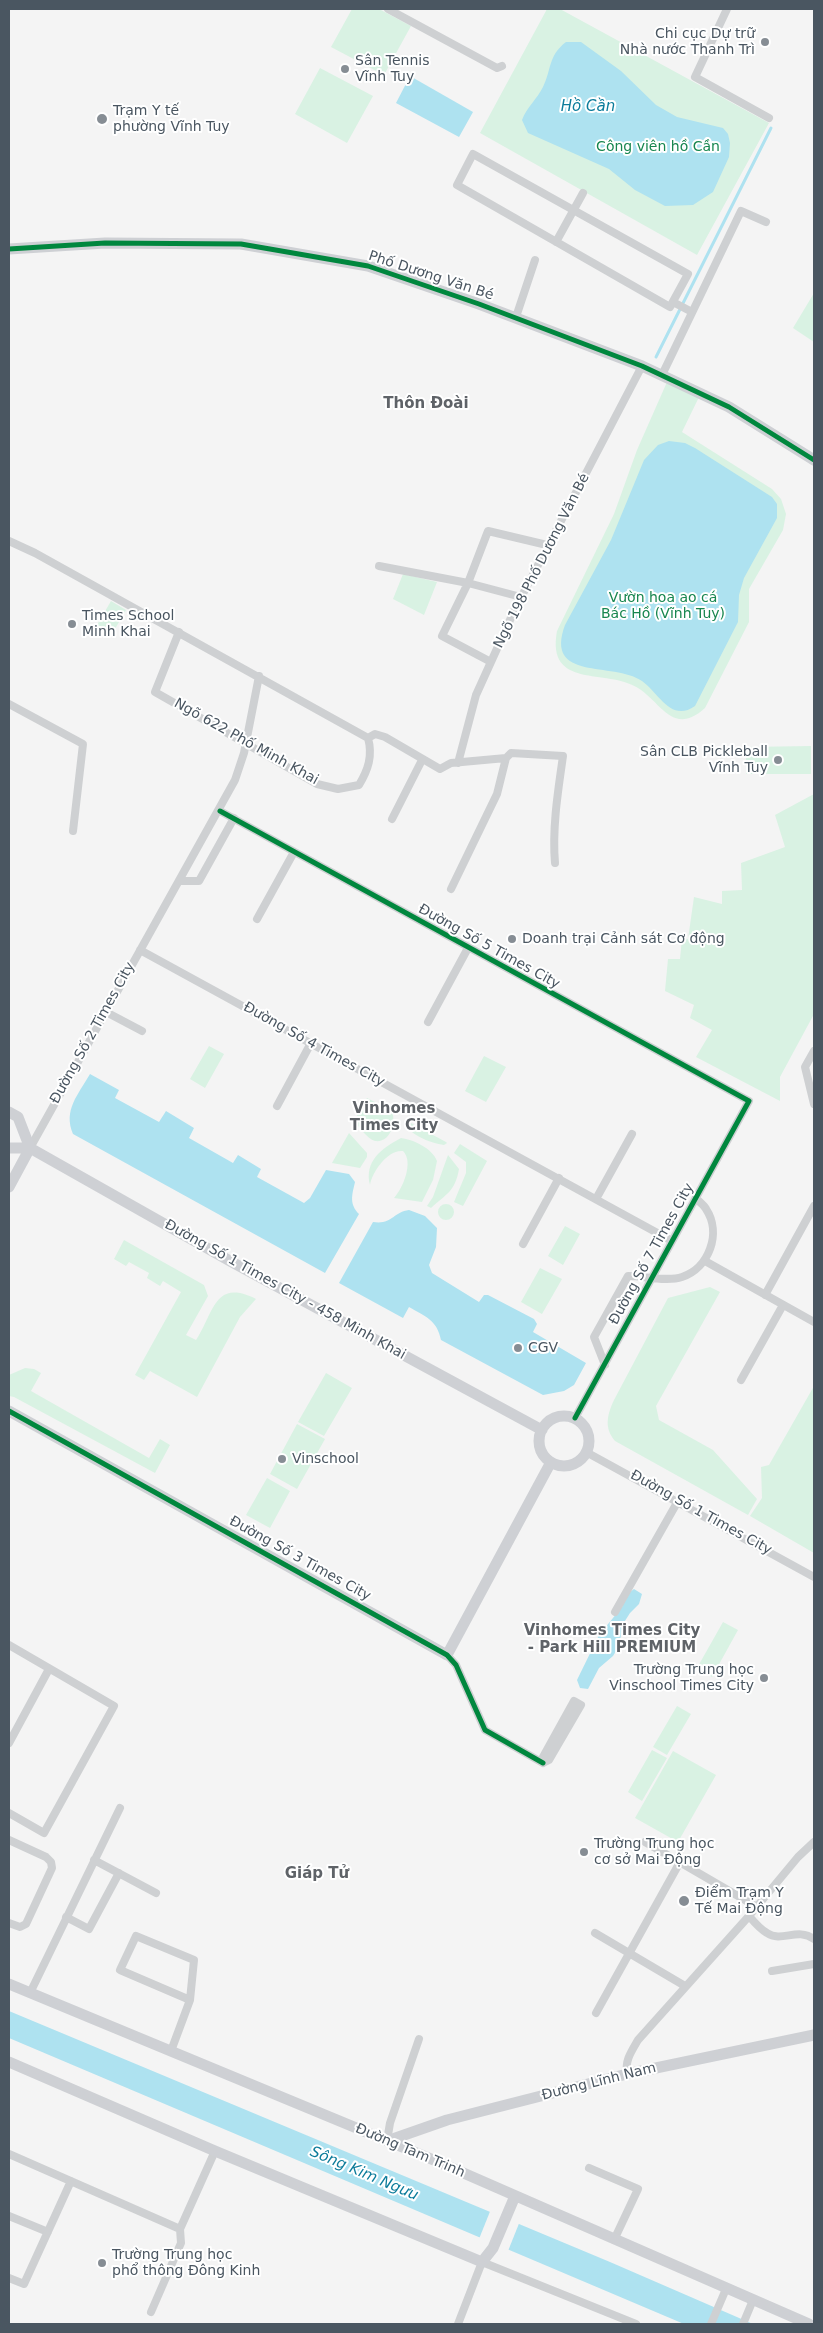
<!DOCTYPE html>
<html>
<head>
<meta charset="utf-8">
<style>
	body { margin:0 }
	#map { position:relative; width:823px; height:2333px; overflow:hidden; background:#f4f4f4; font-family:"DejaVu Sans",sans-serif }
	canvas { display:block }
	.frame { position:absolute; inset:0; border:10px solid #4a5661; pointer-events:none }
</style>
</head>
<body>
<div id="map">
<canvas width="823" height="2333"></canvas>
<div class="frame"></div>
</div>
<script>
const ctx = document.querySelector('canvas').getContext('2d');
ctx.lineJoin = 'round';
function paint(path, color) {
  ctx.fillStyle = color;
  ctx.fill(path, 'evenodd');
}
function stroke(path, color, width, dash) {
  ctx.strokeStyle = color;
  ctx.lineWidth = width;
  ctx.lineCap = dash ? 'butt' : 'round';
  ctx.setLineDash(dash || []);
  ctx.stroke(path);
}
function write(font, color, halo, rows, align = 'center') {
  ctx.font = font + ' "DejaVu Sans",sans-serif';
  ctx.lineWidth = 4;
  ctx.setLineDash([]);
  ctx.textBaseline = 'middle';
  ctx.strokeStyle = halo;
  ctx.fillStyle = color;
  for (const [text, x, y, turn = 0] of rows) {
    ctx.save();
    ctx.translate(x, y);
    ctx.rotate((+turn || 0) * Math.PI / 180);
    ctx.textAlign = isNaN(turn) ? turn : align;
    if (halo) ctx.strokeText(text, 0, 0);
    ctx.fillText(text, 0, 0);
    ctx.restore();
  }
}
paint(new Path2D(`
	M352 9H379L411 26 384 75 331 47Z
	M547 9H560L769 123 697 255 480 133Z
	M320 68 373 96 347 143 295 114Z
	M814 293V342L793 328Z
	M667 382 699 397 682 432 772 489 781 499 786 514 783 530 749 589V622L705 708C673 737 661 702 638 688 607 668 546 690 557 631L614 514 637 450Z
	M403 574 437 582 424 615 393 599Z
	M111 601 126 610 112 634 97 625Z
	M811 746V774H746V747Z
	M814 794V1014L780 1077V1101L696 1057 712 1030 690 1018 694 1005 665 991 668 959H680L682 938 688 939 694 897 722 904V891L742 890 741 863 785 847 775 815Z
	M209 1046 224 1054 205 1088 190 1079Z
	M484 1056 506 1067 486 1102 465 1091Z
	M367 1098 392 1111C396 1122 391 1143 375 1141 367 1139 359 1126 354 1121Z
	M405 1120 446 1142 447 1143 444 1145C431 1143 405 1134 405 1120Z
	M349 1133 367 1153V1157L360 1168 332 1163Z
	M401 1138C414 1140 432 1148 437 1161L433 1180 422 1202 394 1198C403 1188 414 1162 403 1151 388 1149 372 1172 370 1185 364 1161 382 1148 401 1138Z
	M460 1144 487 1161 463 1206 454 1202 466 1173V1162L454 1153Z
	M448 1155 459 1169C455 1192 446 1194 431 1208L427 1206 433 1197Z
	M438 1212a8 8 0 1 1 16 0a8 8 0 1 1-16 0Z
	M565 1226 580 1234 563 1265 548 1256Z
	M124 1240 204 1285 208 1296 186 1335 196 1340C214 1313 214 1278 256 1299L240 1317 197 1397 150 1371 144 1380 135 1375 181 1292 163 1281 160 1286 147 1278 149 1273 129 1262 126 1266 114 1259Z
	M540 1268 562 1279 542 1314 521 1302Z
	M710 1287 720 1292 656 1406 659 1420 713 1450 757 1499 748 1515 615 1441C604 1428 607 1415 614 1400L668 1298Z
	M25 1368 34 1369 41 1373 31 1391 149 1458 160 1439 170 1445 155 1473 14 1397 9 1396V1375Z
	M326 1373 352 1388 324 1436 298 1422Z
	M814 1386V1553L750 1516 762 1498 761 1467 769 1465Z
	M297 1424 325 1439 297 1489 270 1474Z
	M267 1478 290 1491 270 1528 246 1515Z
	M723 1622 738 1630 712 1677 697 1668Z
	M677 1706 691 1714 667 1755 653 1747Z
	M652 1750 667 1758 642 1801 628 1792Z
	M673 1751 716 1775 678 1842 635 1818Z`), '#d9f2e3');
paint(new Path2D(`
	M566 42H581L621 71 656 105 677 117 723 128 728 134 730 143 729 157 713 192 693 205 665 206 635 190 609 169 528 133 522 120C527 107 537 99 543 87 552 68 548 56 566 42Z
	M410 76 473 112 459 137 396 103Z
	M669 441 685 443 695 448 772 497 777 504V518L744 578 739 595 738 622 695 706C671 723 659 693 642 681 613 661 544 682 565 625L611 540 644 460 658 445Z
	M90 1074 119 1090 115 1098 159 1122 166 1111 194 1128 189 1138 233 1163 238 1155 261 1169 257 1177 304 1203 310 1198 326 1170 349 1174 355 1182C352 1195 349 1204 359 1214L325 1273 73 1134C63 1110 78 1095 90 1074Z
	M409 1210 425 1216 437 1228 436 1247 429 1265 432 1273 479 1302 484 1295H488L534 1319 537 1324 533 1332 586 1363 574 1385 564 1391 543 1395 441 1340C437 1320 426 1317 409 1307L403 1318 339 1283 373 1222C392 1225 393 1212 409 1210Z
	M634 1589 642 1594 639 1604 630 1613 623 1624 619 1646 613 1656 599 1668 588 1689 580 1688 577 1680 599 1635 622 1607 626 1595Z
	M9 2011 610 2262 753 2324H684L9 2038Z`), '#aee2f0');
paint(new Path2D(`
	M491 2209 520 2221 508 2251 479 2239Z`), '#f4f4f4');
stroke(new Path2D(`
	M656 357 771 128`), '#aee2f0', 3);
stroke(new Path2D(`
	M388 9 497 68 502 66
	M727 9 695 77 769 118
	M473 154 688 274 670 307 457 185Z
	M556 242 583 193
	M673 302 692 312
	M516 317 535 260
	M662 375 741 211 766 222
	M9 541 35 553 368 738
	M379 566 468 583 521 597
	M179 632 155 692 317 784 338 789 359 785C368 770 373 756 368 738
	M491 662 442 636 468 583 488 531 547 545
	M9 704 83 744 73 831
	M368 738 375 734 385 737 440 769 451 763 506 758
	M506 758 511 753 563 756C558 791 552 828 555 863
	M458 763 476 695 515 609 642 366
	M220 811 749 1101 575 1418
	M392 819 422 760
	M179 881H199L234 818
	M451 889 497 794 506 758
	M257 919 294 852
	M140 950 672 1241
	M106 1012 142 1031
	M428 1022 468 948
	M814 1051 805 1067 814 1104
	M277 1106 311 1043
	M30 1148 235 780 244 753 259 676
	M596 1199 632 1134
	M523 1244 559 1178
	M705 1261 814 1322
	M765 1295 814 1206
	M605 1365 594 1337 628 1276C644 1276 667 1282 682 1277 709 1268 722 1233 706 1209 704 1205 699 1202 696 1198
	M741 1380 783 1305
	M586 1452 814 1577
	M615 1612 678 1501
	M9 1645 114 1706 44 1833 9 1813
	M447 1655 456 1665 485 1730 543 1763
	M574 1701 581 1705 549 1760 543 1763V1757Z
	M9 1743 49 1669
	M9 1840 46 1857 51 1862 52 1868 26 1924 20 1927 9 1923
	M645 1842 757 1907
	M94 1860 156 1893
	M749 1916C754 1922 760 1929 767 1933 782 1943 797 1927 814 1939
	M66 1917 89 1929 119 1873
	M595 1933 685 1986
	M772 1971 814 1964
	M30 1993 120 1808
	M596 2013 680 1862
	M171 2051 190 2000 194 1960 136 1936 120 1970 190 2000
	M627 2074C625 2060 631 2052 638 2040L749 1916 798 1857 814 1842
	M387 2141 390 2123 419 2039
	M9 2154 180 2229 215 2151
	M589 2168 638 2189 614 2240
	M9 2216 48 2232
	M9 2278 24 2284 71 2181
	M151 2312 181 2243 180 2229
	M458 2324 482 2262 636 2324
	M711 2324 726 2289
	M743 2324 753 2300`), '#ced0d2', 8);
stroke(new Path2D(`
	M9 249 105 243 241 244 368 266 479 304 642 366 729 407 814 460
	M9 1112 18 1117 30 1148
	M9 1148H30L230 1261 542 1430
	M9 1187 30 1148
	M9 1411 447 1655 551 1462
	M539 1441a25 25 0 1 1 50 0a25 25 0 1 1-50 0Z
	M9 1984 436 2161 809 2324
	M9 2062 215 2151 482 2262 493 2248 515 2196
	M387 2141 447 2120 627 2074 814 2035`), '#ced0d4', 11);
stroke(new Path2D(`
	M9 249 105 243 241 244 368 266 479 304 642 366 729 407 814 460
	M220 811 749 1101 575 1418
	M9 1411 447 1655 456 1665 485 1730 543 1763`), '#00873e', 5);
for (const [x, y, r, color] of [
	[765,42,5,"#868d94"],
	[345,69,5,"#868d94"],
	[102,119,6,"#868d94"],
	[72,624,5,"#868d94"],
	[778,760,5,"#868d94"],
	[512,939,5,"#868d94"],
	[518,1348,5,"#868d94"],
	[282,1459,5,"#868d94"],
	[764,1678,5,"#868d94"],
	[584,1852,5,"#868d94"],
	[684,1901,6,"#868d94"],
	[102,2263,5,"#868d94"]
]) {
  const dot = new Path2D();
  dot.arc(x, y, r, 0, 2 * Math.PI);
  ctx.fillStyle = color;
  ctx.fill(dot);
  stroke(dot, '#fff', 2);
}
write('14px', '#4a5661', '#fff', [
	["Chi cục Dự trữ",755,34,"right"],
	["Nhà nước Thanh Trì",755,50,"right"],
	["Sân Tennis",355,61],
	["Vĩnh Tuy",355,77],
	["Trạm Y tế",113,111],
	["phường Vĩnh Tuy",113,127],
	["Times School",82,616],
	["Minh Khai",82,632],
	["Sân CLB Pickleball",768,752,"right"],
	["Vĩnh Tuy",768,768,"right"],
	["Doanh trại Cảnh sát Cơ động",522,939],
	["CGV",528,1348],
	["Vinschool",292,1459],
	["Trường Trung học",754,1670,"right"],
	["Vinschool Times City",754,1686,"right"],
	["Trường Trung học",594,1844],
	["cơ sở Mai Động",594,1860],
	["Điểm Trạm Y",695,1893],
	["Tế Mai Động",695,1909],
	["Trường Trung học",112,2255],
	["phổ thông Đông Kinh",112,2271]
], 'left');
write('14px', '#17864f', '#fff', [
	["Công viên hồ Cần",658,147],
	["Vườn hoa ao cá",663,598],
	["Bác Hồ (Vĩnh Tuy)",663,614]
]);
write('14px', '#4a5661', '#fff', [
	["Phố Dương Văn Bé",431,276,18],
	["Ngõ 198 Phố Dương Văn Bé",542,561,-63],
	["Ngõ 622 Phố Minh Khai",246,742,29],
	["Đường Số 5 Times City",489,947,29],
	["Đường Số 2 Times City",93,1033,-61],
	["Đường Số 4 Times City",314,1045,29],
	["Đường Số 7 Times City",652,1254,-61],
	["Đường Số 1 Times City - 458 Minh Khai",285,1290,29],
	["Đường Số 1 Times City",701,1513,29],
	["Đường Số 3 Times City",300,1559,29],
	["Đường Lĩnh Nam",599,2082,-14],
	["Đường Tam Trinh",410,2151,23]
]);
write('italic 15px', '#0c7c9b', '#fff', [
	["Hồ Cần",588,107],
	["Sông Kim Ngưu",364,2174,23]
]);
write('bold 15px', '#5f6368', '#fff', [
	["Thôn Đoài",426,404],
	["Vinhomes",394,1109],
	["Times City",394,1126],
	["Vinhomes Times City",612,1631],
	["- Park Hill PREMIUM",612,1648],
	["Giáp Tử",317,1874]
]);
</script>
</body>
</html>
